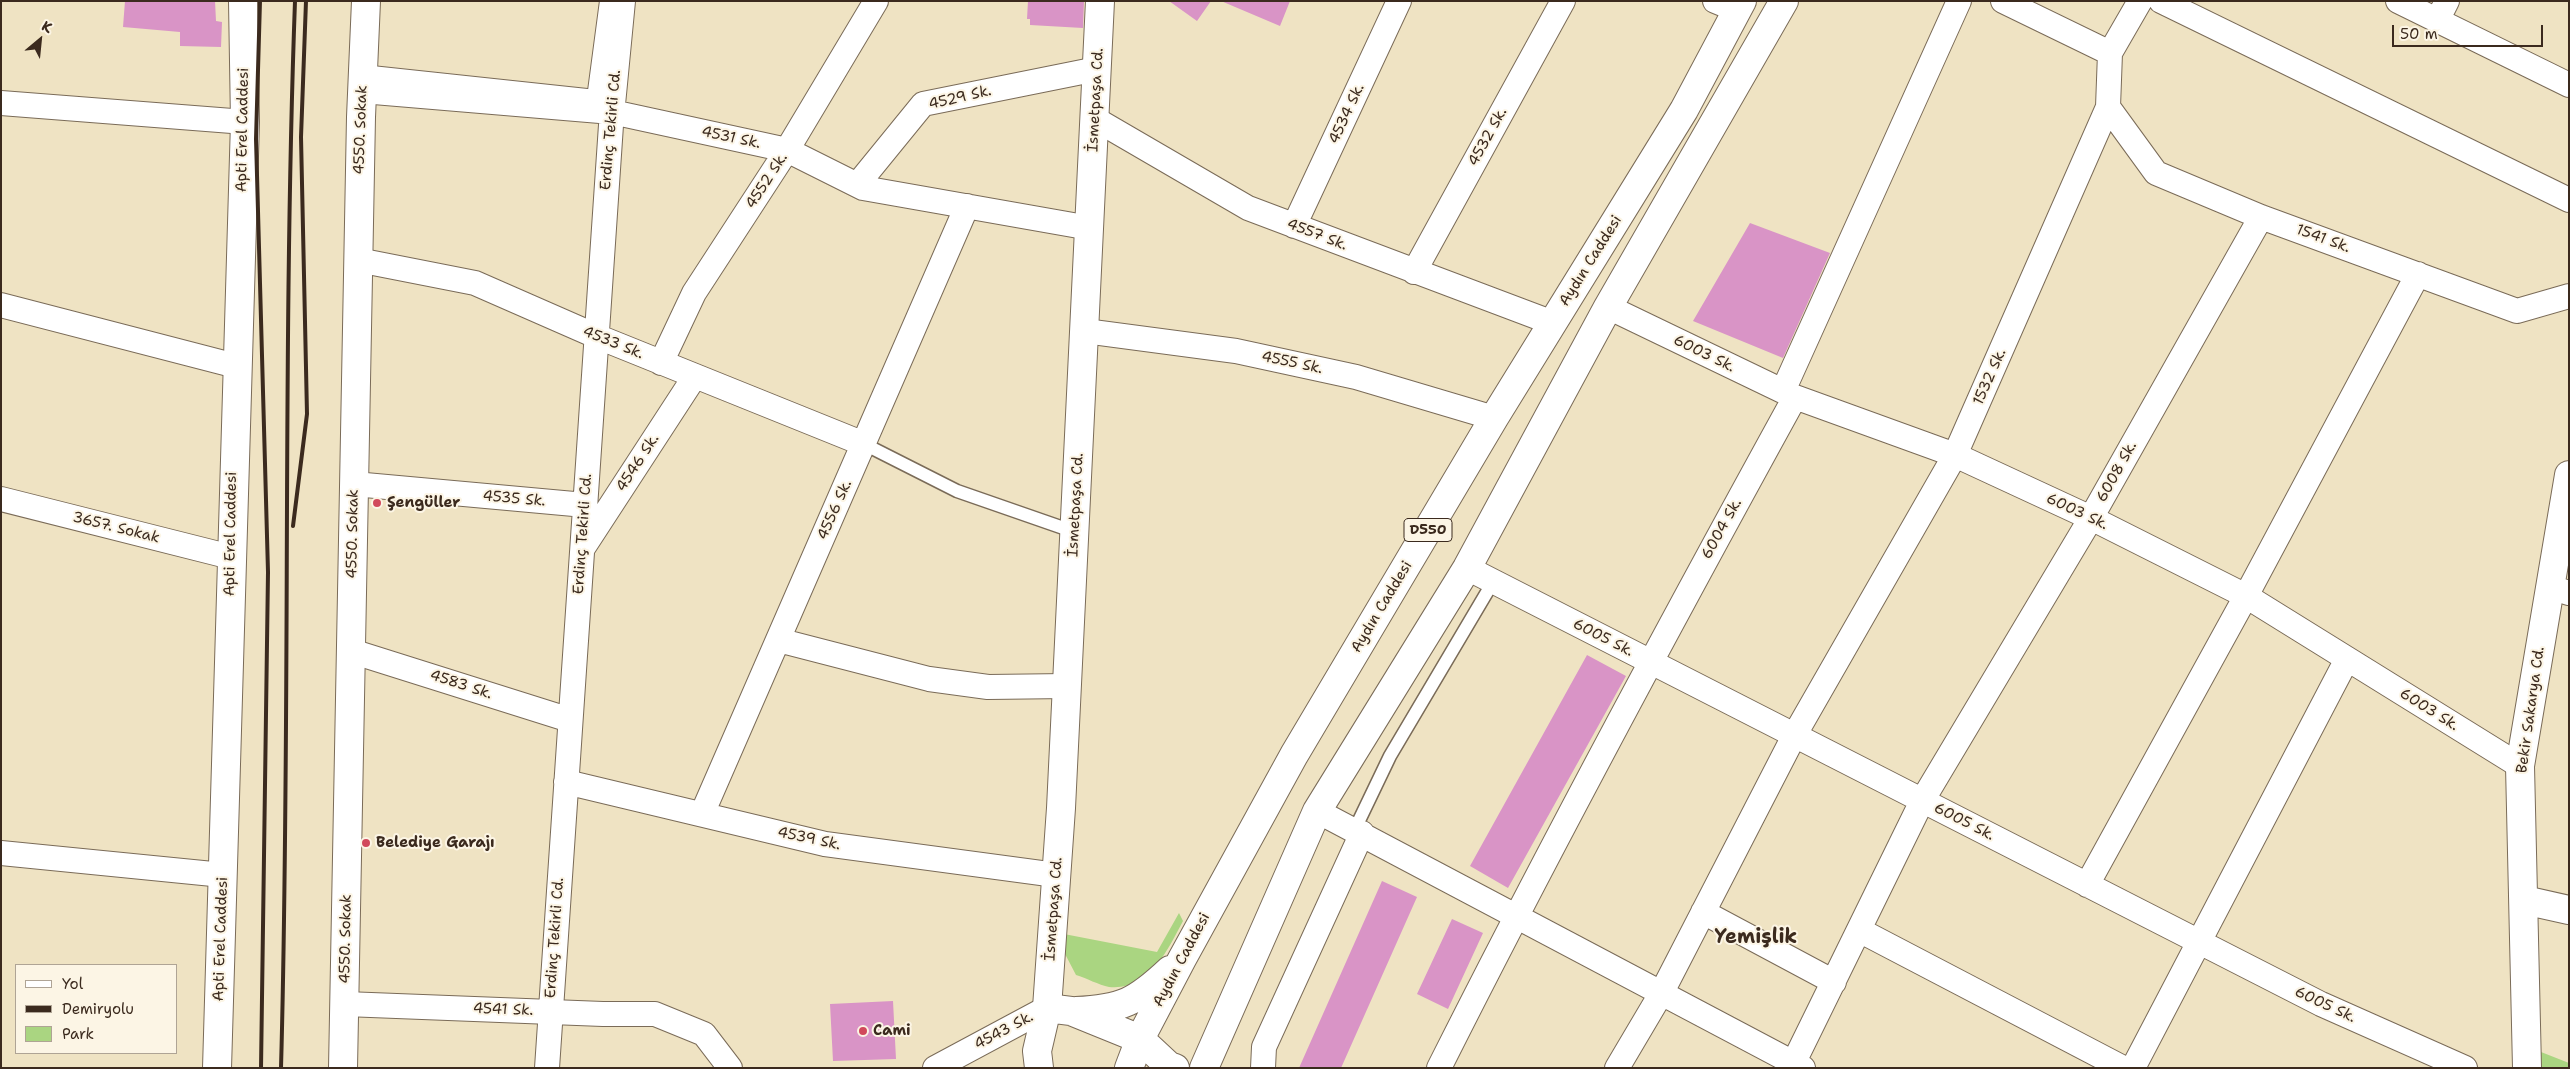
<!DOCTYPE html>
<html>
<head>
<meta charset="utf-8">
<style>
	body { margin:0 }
	#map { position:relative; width:2570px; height:1069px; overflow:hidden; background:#efe3c3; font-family:"Shantell Sans",sans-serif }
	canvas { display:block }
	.frame { position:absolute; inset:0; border:2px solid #3b2a1e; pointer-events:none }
	.legend { position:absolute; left:15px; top:964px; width:162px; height:90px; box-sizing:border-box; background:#fcf5e5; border:1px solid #afa495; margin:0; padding:6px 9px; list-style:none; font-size:15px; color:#3b2a1e }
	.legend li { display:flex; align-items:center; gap:10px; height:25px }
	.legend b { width:25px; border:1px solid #afa495 }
	.north { position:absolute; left:15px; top:15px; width:50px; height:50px; -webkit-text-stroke:4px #fcf5e5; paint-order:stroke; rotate:28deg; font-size:14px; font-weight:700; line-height:20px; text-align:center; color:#3b2a1e }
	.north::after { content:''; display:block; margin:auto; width:18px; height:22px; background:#3b2a1e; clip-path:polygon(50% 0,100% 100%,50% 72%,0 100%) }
	.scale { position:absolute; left:2392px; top:25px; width:151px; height:22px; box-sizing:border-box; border:2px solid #3b2a1e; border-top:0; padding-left:6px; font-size:15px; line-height:18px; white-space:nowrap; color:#3b2a1e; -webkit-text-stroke:4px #fcf5e5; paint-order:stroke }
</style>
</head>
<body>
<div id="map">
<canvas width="2570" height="1069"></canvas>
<div class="frame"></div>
<ul class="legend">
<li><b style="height:6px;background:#fff"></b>Yol</li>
<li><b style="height:6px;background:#3b2a1e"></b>Demiryolu</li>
<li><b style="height:14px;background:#aad581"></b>Park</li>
</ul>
<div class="north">K</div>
<div class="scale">50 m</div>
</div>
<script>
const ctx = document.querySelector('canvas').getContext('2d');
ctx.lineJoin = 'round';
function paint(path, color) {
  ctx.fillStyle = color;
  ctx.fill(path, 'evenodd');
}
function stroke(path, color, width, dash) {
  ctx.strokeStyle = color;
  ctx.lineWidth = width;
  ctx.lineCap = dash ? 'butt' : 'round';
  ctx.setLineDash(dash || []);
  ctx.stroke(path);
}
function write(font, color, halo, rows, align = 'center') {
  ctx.font = font + ' "Shantell Sans",sans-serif';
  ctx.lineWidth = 4;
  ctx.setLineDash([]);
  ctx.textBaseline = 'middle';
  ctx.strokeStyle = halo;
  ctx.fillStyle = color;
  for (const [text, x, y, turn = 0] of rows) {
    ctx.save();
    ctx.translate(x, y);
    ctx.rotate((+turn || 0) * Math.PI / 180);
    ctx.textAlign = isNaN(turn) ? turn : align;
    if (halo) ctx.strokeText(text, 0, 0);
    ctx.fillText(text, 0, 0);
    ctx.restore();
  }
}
paint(new Path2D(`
	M1179 913 1183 921C1167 951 1149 991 1109 987 1099 985 1086 978 1076 975L1064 952V934L1157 952Z
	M2541 1052 2569 1063V1068H2540Z`), '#aad581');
paint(new Path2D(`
	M125 1H215L216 21 222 22 221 47 180 46V32L123 27Z
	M1028 1H1084L1083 28 1030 25V19H1027Z
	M1169 1H1211L1197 21Z
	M1221 1H1290L1280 26Z
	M1750 223 1830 253 1783 358 1693 321Z
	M1587 655 1626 676 1508 888 1470 866Z
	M1382 881 1417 897 1341 1068H1299Z
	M1452 919 1483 933 1448 1009 1417 994Z
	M893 1001 896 1059 833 1061 830 1004Z`), '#d994c6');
const service = new Path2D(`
	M864 444 957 491 1075 532
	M1355 829 1390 756 1493 582`);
const pedestrian = new Path2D(`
	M359 69 358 74H362L596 99 609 1`);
const minor = new Path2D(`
	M1715 1 1737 10
	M2003 1 2110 53
	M2161 1 2569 200
	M2398 1 2569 85
	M2437 21 2447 1
	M362 91 612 112 787 150 863 188 1090 228
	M1 103 245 122
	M2108 107 2156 173 2261 217 2517 311 2569 296
	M1095 119 1248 208 1553 323
	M857 185 923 104 1097 69
	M1294 226 1399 1
	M358 260 475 283 596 336 864 444
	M1414 272 1563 1
	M1 305 236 366
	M1608 307 1795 397 1955 455 2091 518 2246 596 2520 766
	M1085 331 1236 351 1356 377 1494 418
	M661 363 694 293 787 150 876 1
	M1783 391 1959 1
	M354 484 585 505
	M1 499 231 557
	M583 548 695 376
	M1467 568 2321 1004 2465 1068
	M2550 587 2569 593
	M778 640 929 679 988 687 1067 686
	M351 651 570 720
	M566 782 825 844 1056 875
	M1317 811 1803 1068
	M702 814 967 206
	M1 853 223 875
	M2087 885 2246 596 2418 274
	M1703 912 1834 982
	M1859 930 2123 1068
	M345 1004 603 1014H655L704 1034 730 1068
	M547 1068 611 125 623 1
	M935 1068 1047 1008
	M1263 1068 1264 1047 1362 833
	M1439 1068C1553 841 1673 619 1795 397
	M1617 1068 1662 992 1794 736 1955 455 2108 107 2110 53 2140 1
	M1791 1068 1922 801 2091 518 2261 217
	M2133 1068 2347 659`);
const tertiary = new Path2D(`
	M2524 900 2569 910
	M217 1068 245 122 243 1
	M343 1068 361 117 366 1
	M2527 1068 2520 766 2569 475`);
const secondary = new Path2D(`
	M1047 1008 1061 808 1100 1`);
const trunk = new Path2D(`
	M1076 1011C1122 1009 1136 1002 1170 970
	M1039 1068 1037 1051 1047 1008 1071 1011 1140 1039 1169 1066 1175 1068
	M1129 1068 1140 1039 1182 959 1294 755 1494 418 1684 110 1742 1
	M1204 1068 1317 811 1467 568 1608 307 1784 1`);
stroke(service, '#7a6b58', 15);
stroke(pedestrian, '#7a6b58', 20);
stroke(minor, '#7a6b58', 26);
stroke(tertiary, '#7a6b58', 30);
stroke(secondary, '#7a6b58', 30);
stroke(trunk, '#7a6b58', 30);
stroke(service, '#fff', 12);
stroke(pedestrian, '#fff', 18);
stroke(minor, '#fff', 24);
stroke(tertiary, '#fff', 28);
stroke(secondary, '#fff', 28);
stroke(trunk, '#fff', 28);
stroke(new Path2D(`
	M260 1 256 139 268 572 261 1068
	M293 526 307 414 301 137 306 1
	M281 1068C291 712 282 357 295 1`), '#3b2a1e', 4);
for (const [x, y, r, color] of [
	[377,503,5,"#d1495b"],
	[366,843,5,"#d1495b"],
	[863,1031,5,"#d1495b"]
]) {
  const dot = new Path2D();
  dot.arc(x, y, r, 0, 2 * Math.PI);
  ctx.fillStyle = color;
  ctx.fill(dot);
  stroke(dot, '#fcf5e5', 2);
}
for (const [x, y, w] of [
	[1428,530,48]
]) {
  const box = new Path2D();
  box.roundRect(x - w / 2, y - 11.5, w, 23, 4);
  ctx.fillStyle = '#fcf5e5';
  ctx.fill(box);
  stroke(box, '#3b2a1e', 1);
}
write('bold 14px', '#3b2a1e', null, [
	["D550",1428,530]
]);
write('15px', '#3b2a1e', '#fcf5e5', [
	["4529 Sk.",960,98,-13],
	["İsmetpaşa Cd.",1096,100,-87],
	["4534 Sk.",1347,114,-65],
	["Apti Erel Caddesi",243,130,-89],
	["4550. Sokak",361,130,-88],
	["Erdinç Tekirli Cd.",611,130,-85],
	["4532 Sk.",1488,137,-61],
	["4531 Sk.",731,138,12],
	["4552 Sk.",767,181,-57],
	["4557 Sk.",1317,235,21],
	["1541 Sk.",2323,239,20],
	["Aydın Caddesi",1591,261,-58],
	["4533 Sk.",613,343,22],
	["6003 Sk.",1704,354,26],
	["4555 Sk.",1292,363,12],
	["1532 Sk.",1990,377,-66],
	["4546 Sk.",638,463,-57],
	["6008 Sk.",2117,472,-61],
	["4535 Sk.",514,499,5],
	["İsmetpaşa Cd.",1076,505,-87],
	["4556 Sk.",835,510,-66],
	["6003 Sk.",2077,512,25],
	["3657. Sokak",116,528,14],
	["6004 Sk.",1722,529,-61],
	["Apti Erel Caddesi",231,534,-89],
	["4550. Sokak",353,534,-89],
	["Erdinç Tekirli Cd.",583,534,-86],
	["Aydın Caddesi",1382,607,-59],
	["6005 Sk.",1603,638,27],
	["4583 Sk.",461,685,18],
	["6003 Sk.",2429,710,32],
	["Bekir Sakarya Cd.",2531,710,-82],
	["6005 Sk.",1964,822,27],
	["4539 Sk.",809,839,12],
	["İsmetpaşa Cd.",1054,909,-86],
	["Erdinç Tekirli Cd.",555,938,-86],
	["Apti Erel Caddesi",221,939,-88],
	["4550. Sokak",346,939,-89],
	["Aydın Caddesi",1182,960,-62],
	["6005 Sk.",2325,1005,25],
	["4541 Sk.",503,1010,2],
	["4543 Sk.",1004,1031,-28]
]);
write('bold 15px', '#3b2a1e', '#fcf5e5', [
	["Şengüller",387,503],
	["Belediye Garajı",376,843],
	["Cami",873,1031]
], 'left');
write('bold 20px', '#3b2a1e', '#fcf5e5', [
	["Yemişlik",1756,938]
]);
</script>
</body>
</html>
